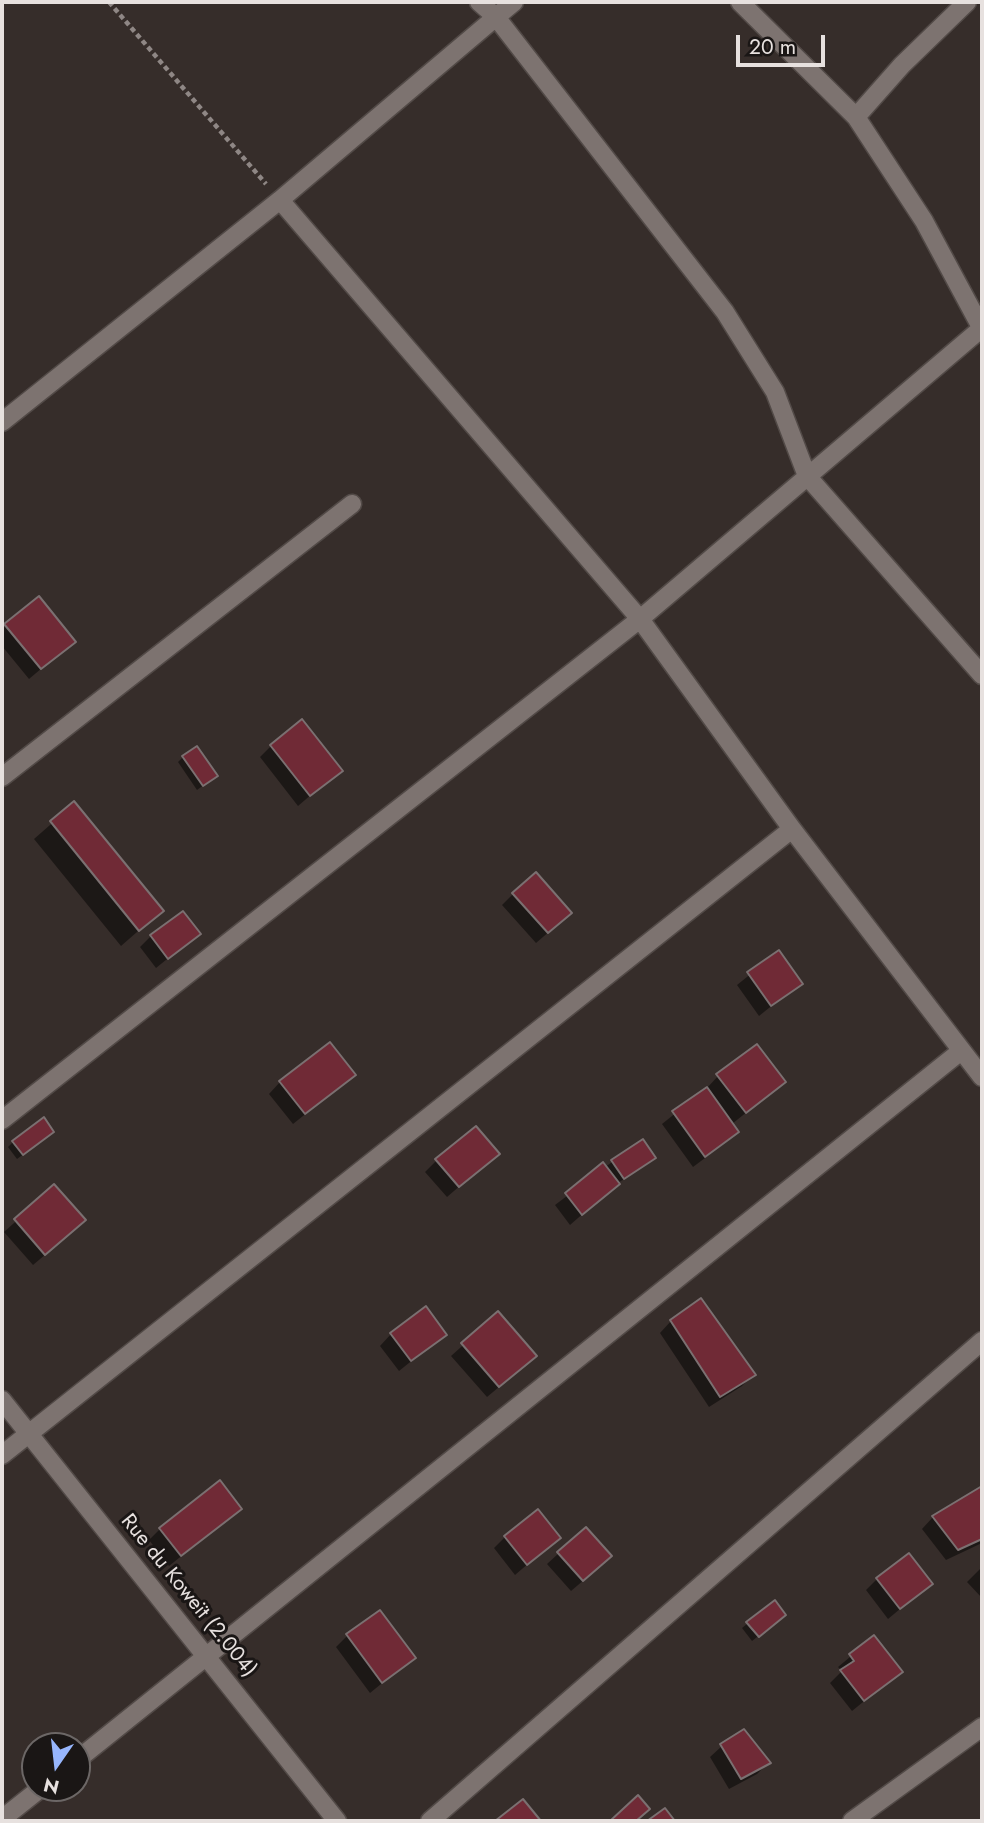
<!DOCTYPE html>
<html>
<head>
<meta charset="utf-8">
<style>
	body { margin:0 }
	#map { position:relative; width:984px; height:1823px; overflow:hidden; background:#362d2a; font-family:Jost,sans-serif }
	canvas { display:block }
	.frame { position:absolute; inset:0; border:4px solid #e7e1df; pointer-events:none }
	.north { position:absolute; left:21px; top:1732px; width:70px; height:70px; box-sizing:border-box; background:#1a1615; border:2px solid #6c6766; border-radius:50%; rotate:194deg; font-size:19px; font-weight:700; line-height:28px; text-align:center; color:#e7e1df }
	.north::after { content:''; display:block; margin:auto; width:24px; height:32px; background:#97b6fd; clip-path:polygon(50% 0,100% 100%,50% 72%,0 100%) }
	.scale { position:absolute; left:736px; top:35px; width:89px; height:32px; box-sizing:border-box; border:4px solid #e7e1df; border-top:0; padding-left:9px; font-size:21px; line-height:24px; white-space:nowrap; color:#e7e1df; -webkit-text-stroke:5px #1a1615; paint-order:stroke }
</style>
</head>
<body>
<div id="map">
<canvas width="984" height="1823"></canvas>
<div class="frame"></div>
<div class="north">N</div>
<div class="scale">20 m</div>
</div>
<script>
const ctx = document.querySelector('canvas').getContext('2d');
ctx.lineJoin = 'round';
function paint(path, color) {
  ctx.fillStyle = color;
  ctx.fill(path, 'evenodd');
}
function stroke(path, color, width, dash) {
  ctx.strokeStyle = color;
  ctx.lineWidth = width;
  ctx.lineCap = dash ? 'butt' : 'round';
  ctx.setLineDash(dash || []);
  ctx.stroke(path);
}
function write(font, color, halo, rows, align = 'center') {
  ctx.font = font + ' Jost,sans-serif';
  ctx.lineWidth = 6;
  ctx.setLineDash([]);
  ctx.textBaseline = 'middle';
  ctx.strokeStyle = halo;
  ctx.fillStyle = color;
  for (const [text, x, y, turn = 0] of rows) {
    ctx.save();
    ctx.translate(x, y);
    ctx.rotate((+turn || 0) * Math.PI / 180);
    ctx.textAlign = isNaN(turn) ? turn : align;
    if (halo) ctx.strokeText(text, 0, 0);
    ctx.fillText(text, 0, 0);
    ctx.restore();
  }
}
paint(new Path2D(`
	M6 626 74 641 29 679 2 646V629Z
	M271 746 340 770 298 806 260 757Z
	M183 757 216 776 197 790 178 762Z
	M74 804 161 911 121 946 34 839Z
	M513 894 558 924 536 943 502 905Z
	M198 934 156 968 140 947 151 936Z
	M778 952 800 983 759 1016 737 985Z
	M354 1075 293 1124 269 1094 280 1082Z
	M718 1076 784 1082 732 1124 737 1131 725 1143 693 1167 662 1124 707 1088Z
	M47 1137 17 1159 8 1147 13 1142Z
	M497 1154 447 1197 425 1172 437 1160Z
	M612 1162 648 1163 618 1183 570 1225 555 1205Z
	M54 1187 72 1232 33 1265 4 1232Z
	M498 1314 523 1367 487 1397 451 1356Z
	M671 1321 753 1374 742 1386 709 1407 660 1333Z
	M391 1334H445L399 1371 380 1346Z
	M982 1488V1543L946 1560 922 1529 933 1517Z
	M240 1509 169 1566 149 1540 160 1529Z
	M505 1537 558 1538 515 1575 494 1548Z
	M559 1553 598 1568 571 1591 547 1564Z
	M982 1567V1598L967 1582Z
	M877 1579 930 1584 888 1619 866 1590Z
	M779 1620 752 1641 742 1628 748 1623Z
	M347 1636 413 1658 370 1693 336 1647Z
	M874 1637 900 1672 852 1711 830 1683 842 1671 838 1667Z
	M722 1746 768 1763 757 1774 729 1789 710 1757Z`), '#0007');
const building = new Path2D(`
	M39 596 76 642 41 669 4 624Z
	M302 719 343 771 310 796 270 745Z
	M197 746 218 776 203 786 182 756Z
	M74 801 164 911 139 931 50 821Z
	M536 872 572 913 548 933 512 893Z
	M183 911 201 934 168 959 150 935Z
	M779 950 803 984 771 1006 747 972Z
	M330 1042 356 1075 305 1114 279 1081Z
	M757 1044 786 1082 746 1113 716 1074Z
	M707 1087 739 1132 705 1157 672 1111Z
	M44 1117 54 1132 23 1155 12 1141Z
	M476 1126 500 1154 459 1187 435 1159Z
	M643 1139 656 1158 624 1179 611 1160Z
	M603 1162 620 1184 582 1215 565 1193Z
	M54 1184 86 1220 45 1255 14 1219Z
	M701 1298 756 1375 720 1397 670 1320Z
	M426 1306 447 1335 411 1361 390 1333Z
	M498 1311 537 1356 499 1387 461 1343Z
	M220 1480 242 1509 181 1556 159 1528Z
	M982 1486V1539L958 1550 932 1516Z
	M538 1509 561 1538 527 1565 504 1536Z
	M586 1527 612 1556 583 1581 557 1552Z
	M909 1553 933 1584 900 1609 876 1578Z
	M775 1600 786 1615 759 1637 746 1622Z
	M380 1610 416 1658 382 1683 346 1634Z
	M874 1635 903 1672 864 1701 840 1670 854 1661 849 1654Z
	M744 1729 771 1763 741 1779 720 1744Z
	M638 1795 650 1809 636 1821H610Z
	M523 1799 541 1821H495Z
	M665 1808 675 1821H647Z`);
paint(building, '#702a36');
stroke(building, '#7b7071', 2);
const street = new Path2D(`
	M479 2 496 17 514 2
	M740 2 856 117 924 221 982 329
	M856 117 902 65 967 2
	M280 200 640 619 792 829 982 1077
	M2 422 280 200 496 17 725 312 775 392 807 476 982 675
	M2 777 352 504
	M2 1120 640 619 982 328
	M2 1400 337 1821
	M2 1455 792 829
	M77 1760 961 1051
	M2 1819 41 1788
	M430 1821 982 1341
	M852 1821 982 1727`);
stroke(street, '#524a47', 21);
stroke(new Path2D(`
	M109 2 266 184`), '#8f8785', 4.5, [5, 3.5]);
stroke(street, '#7d7370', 18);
write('21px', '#e7e1df', '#1a1615', [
	["Rue du Koweït (2.004)",188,1596,51]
]);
</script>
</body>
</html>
